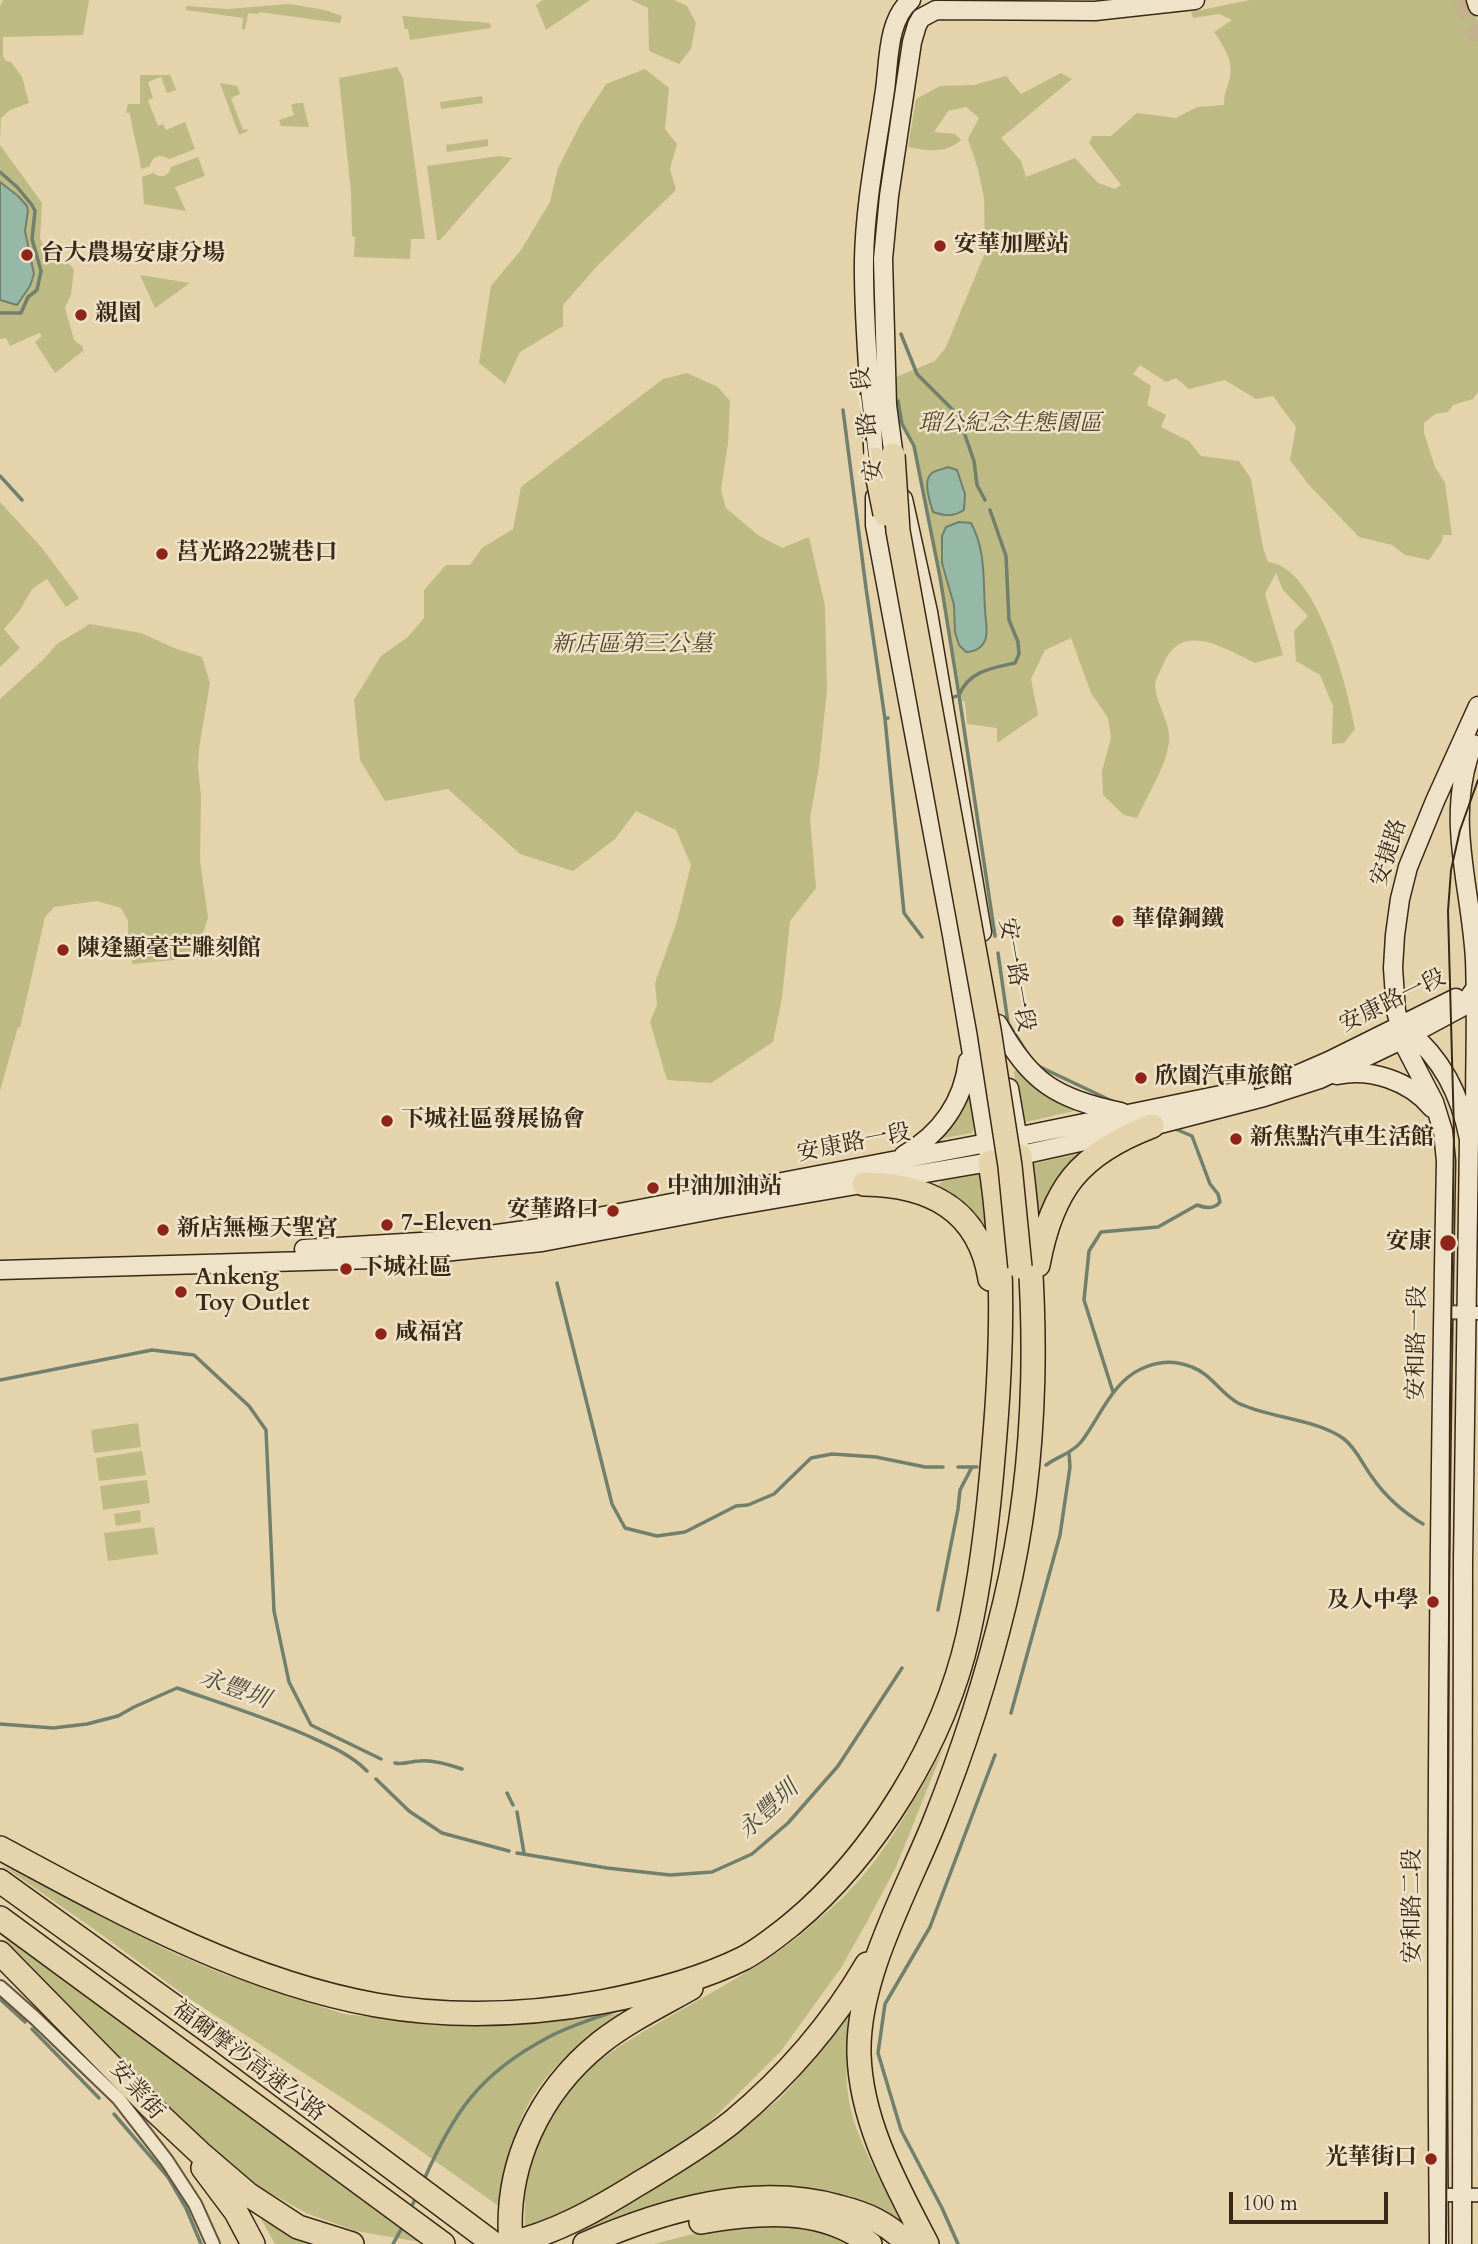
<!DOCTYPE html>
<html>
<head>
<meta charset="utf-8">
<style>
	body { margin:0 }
	#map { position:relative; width:1478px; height:2244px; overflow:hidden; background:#e5d3ab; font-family:Cardo,serif }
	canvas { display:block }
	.scale { position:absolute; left:1229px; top:2192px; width:159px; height:32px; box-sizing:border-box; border:4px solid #3a2917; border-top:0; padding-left:9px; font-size:21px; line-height:24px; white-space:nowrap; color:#3a2917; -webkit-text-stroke:5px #eee2c8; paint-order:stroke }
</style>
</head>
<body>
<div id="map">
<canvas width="1478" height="2244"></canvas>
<div class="scale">100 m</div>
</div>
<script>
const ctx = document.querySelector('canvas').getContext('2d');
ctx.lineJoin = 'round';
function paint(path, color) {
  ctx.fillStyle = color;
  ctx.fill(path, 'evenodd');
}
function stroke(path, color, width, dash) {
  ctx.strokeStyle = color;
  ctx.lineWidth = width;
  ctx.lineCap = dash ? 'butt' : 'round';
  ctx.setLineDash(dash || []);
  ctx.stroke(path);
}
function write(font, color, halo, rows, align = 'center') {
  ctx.font = font + ' Cardo,"Noto Serif TC",serif';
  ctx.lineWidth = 5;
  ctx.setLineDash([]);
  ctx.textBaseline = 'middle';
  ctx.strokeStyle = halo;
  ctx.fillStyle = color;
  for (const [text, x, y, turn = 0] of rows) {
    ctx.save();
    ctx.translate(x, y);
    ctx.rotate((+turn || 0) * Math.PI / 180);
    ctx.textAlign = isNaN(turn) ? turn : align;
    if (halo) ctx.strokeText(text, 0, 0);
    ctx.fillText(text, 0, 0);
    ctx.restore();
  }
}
paint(new Path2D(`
	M3 0H89L83 35 3 37V56L6 61 11 62 22 77 29 103 10 110 1 118 0 141V6Z
	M543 0H590L546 30 536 5Z
	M631 0H674L687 6 696 23 691 49 679 64 649 51 648 8Z
	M1250 0H1469L1478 21V392L1473 399 1453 405 1448 412 1435 414 1424 423V433L1435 467 1445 483 1452 535H1443L1442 541 1429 560 1405 555 1392 545 1359 537 1309 485 1290 460 1296 427 1273 396 1256 399 1225 380 1189 389 1176 378 1166 382 1140 365 1133 374 1151 386 1147 405 1166 415 1161 427 1189 441 1201 456 1239 461 1251 479 1263 548 1268 562C1317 566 1348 689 1355 729L1344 743 1332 744 1333 706 1320 675 1296 661 1294 631 1308 616 1283 590 1276 573 1265 594 1283 655 1255 663C1226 649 1181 619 1163 665 1161 670 1155 679 1155 685 1155 702 1172 725 1169 743 1165 768 1148 794 1137 818L1124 815 1103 795 1102 771 1111 738 1108 718 1091 693 1071 638 1045 650 1031 679 1038 715 997 743V728L967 724 965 702 962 701 941 576 915 446 899 417 891 379 935 361 946 347 985 253 984 198 978 169 968 139 979 118 966 107 948 111 934 132 955 134 961 140C945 154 927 151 908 147L916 99 940 86 974 85 1006 76 1021 94 1061 73 1072 79 1001 138 1021 161 1026 177 1075 158 1098 183 1115 189 1121 185 1089 143 1092 136H1111L1137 113 1176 118 1197 107 1224 105C1224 95 1226 90 1229 81 1235 63 1224 46 1214 32L1232 20 1219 14 1193 18 1191 12Z
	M289 4 325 10 342 16 340 23 259 12 258 14 248 13 245 30 242 29 243 18 186 10V6L228 9Z
	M402 16 490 23 491 28 410 40 408 29H405Z
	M397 67 403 78 425 239H411L410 259 354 257 355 237 352 236 351 192 339 78Z
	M645 69 669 88 665 129 677 144 670 169 676 190 598 265 563 305V326L520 352 505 384 479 363 491 286 521 250 550 202 558 168 581 123 606 84Z
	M140 75H170L176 90 167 93 161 77 148 82 153 98 148 100 158 126 163 124 166 130 185 122 195 149 169 159C160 153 152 156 150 166L141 169C139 150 132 132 130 113H126L128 104H140Z
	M220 83 237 86 240 94 231 98 243 130 247 129 248 131 239 135Z
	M482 96 483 103 441 109 440 102Z
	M297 103H303L309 127 281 126 279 120 294 115 291 105Z
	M488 139V146L447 152 446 145Z
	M0 145 42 203 40 238 47 254C57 257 68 260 74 270L71 294 65 308 74 340 83 347V351L55 373 35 342 42 336 39 333 10 346 6 338 0 339Z
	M499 156 512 158 440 240H437L427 166Z
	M198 157 205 176 175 187 186 211 144 204 142 177 153 173C161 179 169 176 171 167Z
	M140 275 190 283 155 308Z
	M687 373 718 387 730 401 728 443 721 490 726 508 758 535 782 548 809 537 825 606 827 690 819 767 810 818 816 888 790 921 782 998 773 1042 711 1083 667 1080 650 1022 657 1005 655 983 677 921 691 865 676 830 636 811 615 839 573 871 520 854 448 789 385 801 360 760 354 700 381 656 408 637 424 618V590L446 565H470L482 548 513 529 521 487 663 379Z
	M0 502 42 548 79 598 66 607 47 579 32 589 20 610 4 629 20 648 0 667Z
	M90 624 141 633 174 648 202 657 210 683 199 748 198 767 201 796 200 861 208 918 196 954 174 960 132 964 135 935H128V921L121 908 97 901 54 907 45 917 20 1028 18 1027 0 1091V699L43 660 57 644Z
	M1018 1068 1077 1108 1078 1110 1026 1122 1021 1117 1014 1072Z
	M966 1098 970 1099 975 1126 972 1133 939 1139 938 1137Z
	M1077 1154 1079 1155 1041 1213H1038L1032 1164Z
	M981 1174 987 1224H978L939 1189V1184L943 1181Z
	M138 1423 141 1447 94 1453 91 1430Z
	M142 1451 146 1475 99 1481 96 1458Z
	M147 1480 150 1503 103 1510 100 1486Z
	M140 1510 141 1522 116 1526 114 1514Z
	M154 1527 158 1554 108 1561 104 1533Z
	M944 1747 896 1867 868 1920 841 1968 781 2051 699 2133 606 2194 525 2227C525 2215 524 2202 526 2190 532 2144 559 2098 593 2066 613 2049 637 2035 660 2022 708 1994 760 1968 804 1932 818 1919 834 1907 847 1893 888 1852 916 1797 944 1747Z
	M0 1864 171 1952 223 1974 344 2014 400 2020 492 2025 530 2023 623 2013C581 2041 539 2073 520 2122 510 2149 507 2179 500 2207L387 2127 187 1997 91 1927Z
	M0 1934 420 2242 356 2231 306 2213 254 2184 222 2157 166 2104Z
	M850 2009C848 2035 845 2060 847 2086 851 2136 883 2182 905 2226L852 2197 805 2188H754L586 2232 583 2224C644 2198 700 2164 751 2121 762 2112 775 2104 784 2094 809 2067 829 2038 850 2009Z
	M255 2208 318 2244H275Z
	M806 2224 856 2244H654L724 2226Z`), '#bdba83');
const water = new Path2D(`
	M0 182 18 196 27 206 28 211 25 231 34 274 30 286 17 305 0 300Z
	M948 467 957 470 965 494 964 510C953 517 945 516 933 512 930 502 922 480 932 473 936 470 944 469 948 467Z
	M959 522 971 523C986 551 983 579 985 609 985 617 988 629 986 637 984 647 975 652 966 652L959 645 955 632 954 605 942 563V536L946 527Z`);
paint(water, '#96b8a6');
stroke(water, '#717f6d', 2);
stroke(new Path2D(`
	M0 172 17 187 32 205 35 211 32 239 41 271 37 290 28 297 21 313H0
	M901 334 917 374 958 415 974 461 977 485 985 500
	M898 401 902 424 914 446 940 577 959 695 949 699
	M843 410 866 588 885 719
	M0 476 22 500
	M990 510 1006 556 1009 620 1018 642 1019 654 1015 663C992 668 969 671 959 695L995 936
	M888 718 885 719 904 913 922 937
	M998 953 1008 1023 1029 1056
	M1036 1065 1114 1102
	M557 1283 612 1504 625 1528 657 1536 685 1532 736 1506 748 1505 774 1494 811 1458 832 1454 876 1457 925 1467H943
	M0 1380 152 1350 194 1355 249 1406 266 1430 274 1611 289 1682 311 1725 381 1759
	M1113 1392 1084 1300 1089 1251 1101 1232 1158 1227 1197 1205C1205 1208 1214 1210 1220 1202L1218 1194 1210 1184 1192 1136 1173 1128
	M1046 1465C1058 1456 1071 1454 1081 1442 1099 1419 1112 1382 1141 1369 1157 1361 1175 1360 1192 1367 1211 1374 1221 1394 1238 1403 1268 1418 1318 1419 1344 1439 1356 1448 1363 1465 1372 1477 1385 1496 1403 1512 1423 1524
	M958 1467H977
	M938 1610 958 1509 960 1490 972 1467
	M1011 1713 1060 1535 1070 1467 1069 1453
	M0 1724 53 1728 87 1724 118 1716 134 1707 177 1688C220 1703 264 1717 306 1735 328 1745 350 1754 367 1771
	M395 1763C404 1765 411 1761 420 1761 434 1760 449 1765 462 1769
	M376 1779 409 1811 442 1833 509 1851
	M507 1793 513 1805
	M517 1812 524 1853
	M517 1853 607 1868 670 1875 712 1872 752 1854 788 1823 838 1766 902 1668
	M0 1999 25 2022
	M32 2029 99 2098
	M114 2114 168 2177 186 2208 201 2244
	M423 2182C453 2113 479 2074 547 2038 569 2026 594 2019 617 2010
	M410 2210 417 2195
	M393 2244 404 2224
	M958 2244 942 2208 901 2130 878 2053 885 2004 930 1927 995 1755`), '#717f6d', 3.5);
stroke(new Path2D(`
	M1462 0 1478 40`), '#c3b18d', 18, [18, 9]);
const street = new Path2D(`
	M1443 1312 1478 1313
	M0 1987 35 2018 119 2099 167 2161 195 2204 213 2244
	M1439 2195H1478`);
const secondary = new Path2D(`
	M1476 0 1478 6
	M895 465 887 405 883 259 889 196 912 42 917 25 921 18 936 10 1095 11 1195 0
	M874 469C872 399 863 330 864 260 865 204 877 146 885 90 889 62 887 20 911 0
	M875 497V525L952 935 989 1155
	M903 499 928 612 982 932
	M998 1024C1030 1082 1056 1099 1121 1112
	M1406 1029C1442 1058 1460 1094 1469 1139L1463 1561 1462 2244
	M1337 1075C1371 1068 1410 1081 1432 1108
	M1292 1077 1329 1061 1456 998
	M1009 1088 1019 1146
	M1471 1132 1475 1115C1475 1063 1477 1011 1475 960 1471 884 1444 819 1473 744
	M904 1155C940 1134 963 1102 968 1061
	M304 1249 454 1240 540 1228 987 1143 1245 1090
	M0 1270 374 1259 542 1242 722 1208 990 1162 1152 1126 1264 1097 1320 1079 1393 1044 1462 1007 1475 989
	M1439 2244C1435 1883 1439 1522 1446 1161L1443 1131 1434 1102 1406 1048 1396 1011 1393 968 1395 935 1400 899 1408 867 1435 801 1478 706`);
const highway = new Path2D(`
	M864 1184C929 1185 979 1209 990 1279
	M1038 1265C1052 1189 1079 1154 1152 1126
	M0 1848C119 1912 242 1981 376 2005 450 2018 528 2015 601 2002 649 1993 700 1980 744 1958 761 1949 777 1936 792 1924 875 1855 944 1742 968 1636 982 1574 989 1509 994 1446 1002 1353 1005 1255 990 1162
	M0 1881 218 2038 494 2244
	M0 1918 443 2244
	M0 1953 151 2107 200 2153 249 2195 298 2227 352 2244
	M203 2168 236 2212 253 2244
	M701 2222C758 2212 822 2206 870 2244
	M507 2244C554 2234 598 2209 638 2184 670 2165 703 2145 732 2122 785 2078 832 2024 867 1964
	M511 2244C504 2166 539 2092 600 2043 628 2021 661 2005 691 1988
	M585 2244C663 2210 754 2183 839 2207 867 2214 887 2223 908 2244
	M927 2244C896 2184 861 2123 859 2054 857 1978 906 1892 934 1823 963 1751 987 1677 1005 1602 1040 1455 1039 1305 1020 1156`);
stroke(street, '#65543c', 16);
stroke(secondary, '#3a2917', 21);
stroke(highway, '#3a2917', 26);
stroke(street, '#eee2c8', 12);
stroke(secondary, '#eee2c8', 18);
stroke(highway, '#e5d3ab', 23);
stroke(new Path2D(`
	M1446 2244 1450 1401 1454 1132 1448 911 1451 870 1460 830 1478 780`), '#3a2917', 2);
const highwayBridge = new Path2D(`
	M893 455 898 531 989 1030 1010 1166 1020 1267
	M874 459 885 514`);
stroke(highwayBridge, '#3a2917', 26, []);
stroke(highwayBridge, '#e5d3ab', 23);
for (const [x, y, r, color] of [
	[940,246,7,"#8f2418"],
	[27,255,7,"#8f2418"],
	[81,315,7,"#8f2418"],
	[162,554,7,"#8f2418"],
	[1118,921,7,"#8f2418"],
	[63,950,7,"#8f2418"],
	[1141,1078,7,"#8f2418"],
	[387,1121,7,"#8f2418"],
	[1236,1139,7,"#8f2418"],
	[653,1188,7,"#8f2418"],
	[613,1211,7,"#8f2418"],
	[387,1225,7,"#8f2418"],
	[163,1230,7,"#8f2418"],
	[1448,1243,9,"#8f2418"],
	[346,1269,7,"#8f2418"],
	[181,1292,7,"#8f2418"],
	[381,1334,7,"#8f2418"],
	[1433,1602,7,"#8f2418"],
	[1431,2159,7,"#8f2418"]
]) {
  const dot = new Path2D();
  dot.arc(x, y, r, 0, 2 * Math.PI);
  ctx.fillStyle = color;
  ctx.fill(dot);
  stroke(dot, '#eee2c8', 2.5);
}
write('bold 23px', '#3a2917', '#eee2c8', [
	["安華加壓站",954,246],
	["台大農場安康分場",41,255],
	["親園",95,315],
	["莒光路22號巷口",176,554],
	["華偉鋼鐵",1132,921],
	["陳逢顯毫芒雕刻館",77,950],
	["欣園汽車旅館",1155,1078],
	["下城社區發展協會",401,1121],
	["新焦點汽車生活館",1250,1139],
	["中油加油站",667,1188],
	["安華路口",599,1211,"right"],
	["7-Eleven",401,1225],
	["新店無極天聖宮",177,1230],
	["安康",1432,1243,"right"],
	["下城社區",360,1269],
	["Ankeng",195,1279],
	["Toy Outlet",195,1305],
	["咸福宮",395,1334],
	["及人中學",1419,1602,"right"],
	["光華街口",1417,2159,"right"]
], 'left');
write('23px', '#3a2917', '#eee2c8', [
	["安一路一段",869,424,-97],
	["安捷路",1390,853,-72],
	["安一路一段",1015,975,80],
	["安康路一段",1393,1002,-26],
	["安康路一段",854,1144,-11],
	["安和路一段",1418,1343,-89],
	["安和路二段",1414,1906,-90],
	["福爾摩沙高速公路",248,2062,37],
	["安業街",136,2091,49]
]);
write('italic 23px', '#54462d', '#eee2c8', [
	["瑠公紀念生態園區",1010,425],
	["新店區第三公墓",632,646]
]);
write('italic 24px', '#514d3b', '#eee2c8', [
	["永豐圳",234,1690,20],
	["永豐圳",769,1811,-43]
]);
</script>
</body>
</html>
